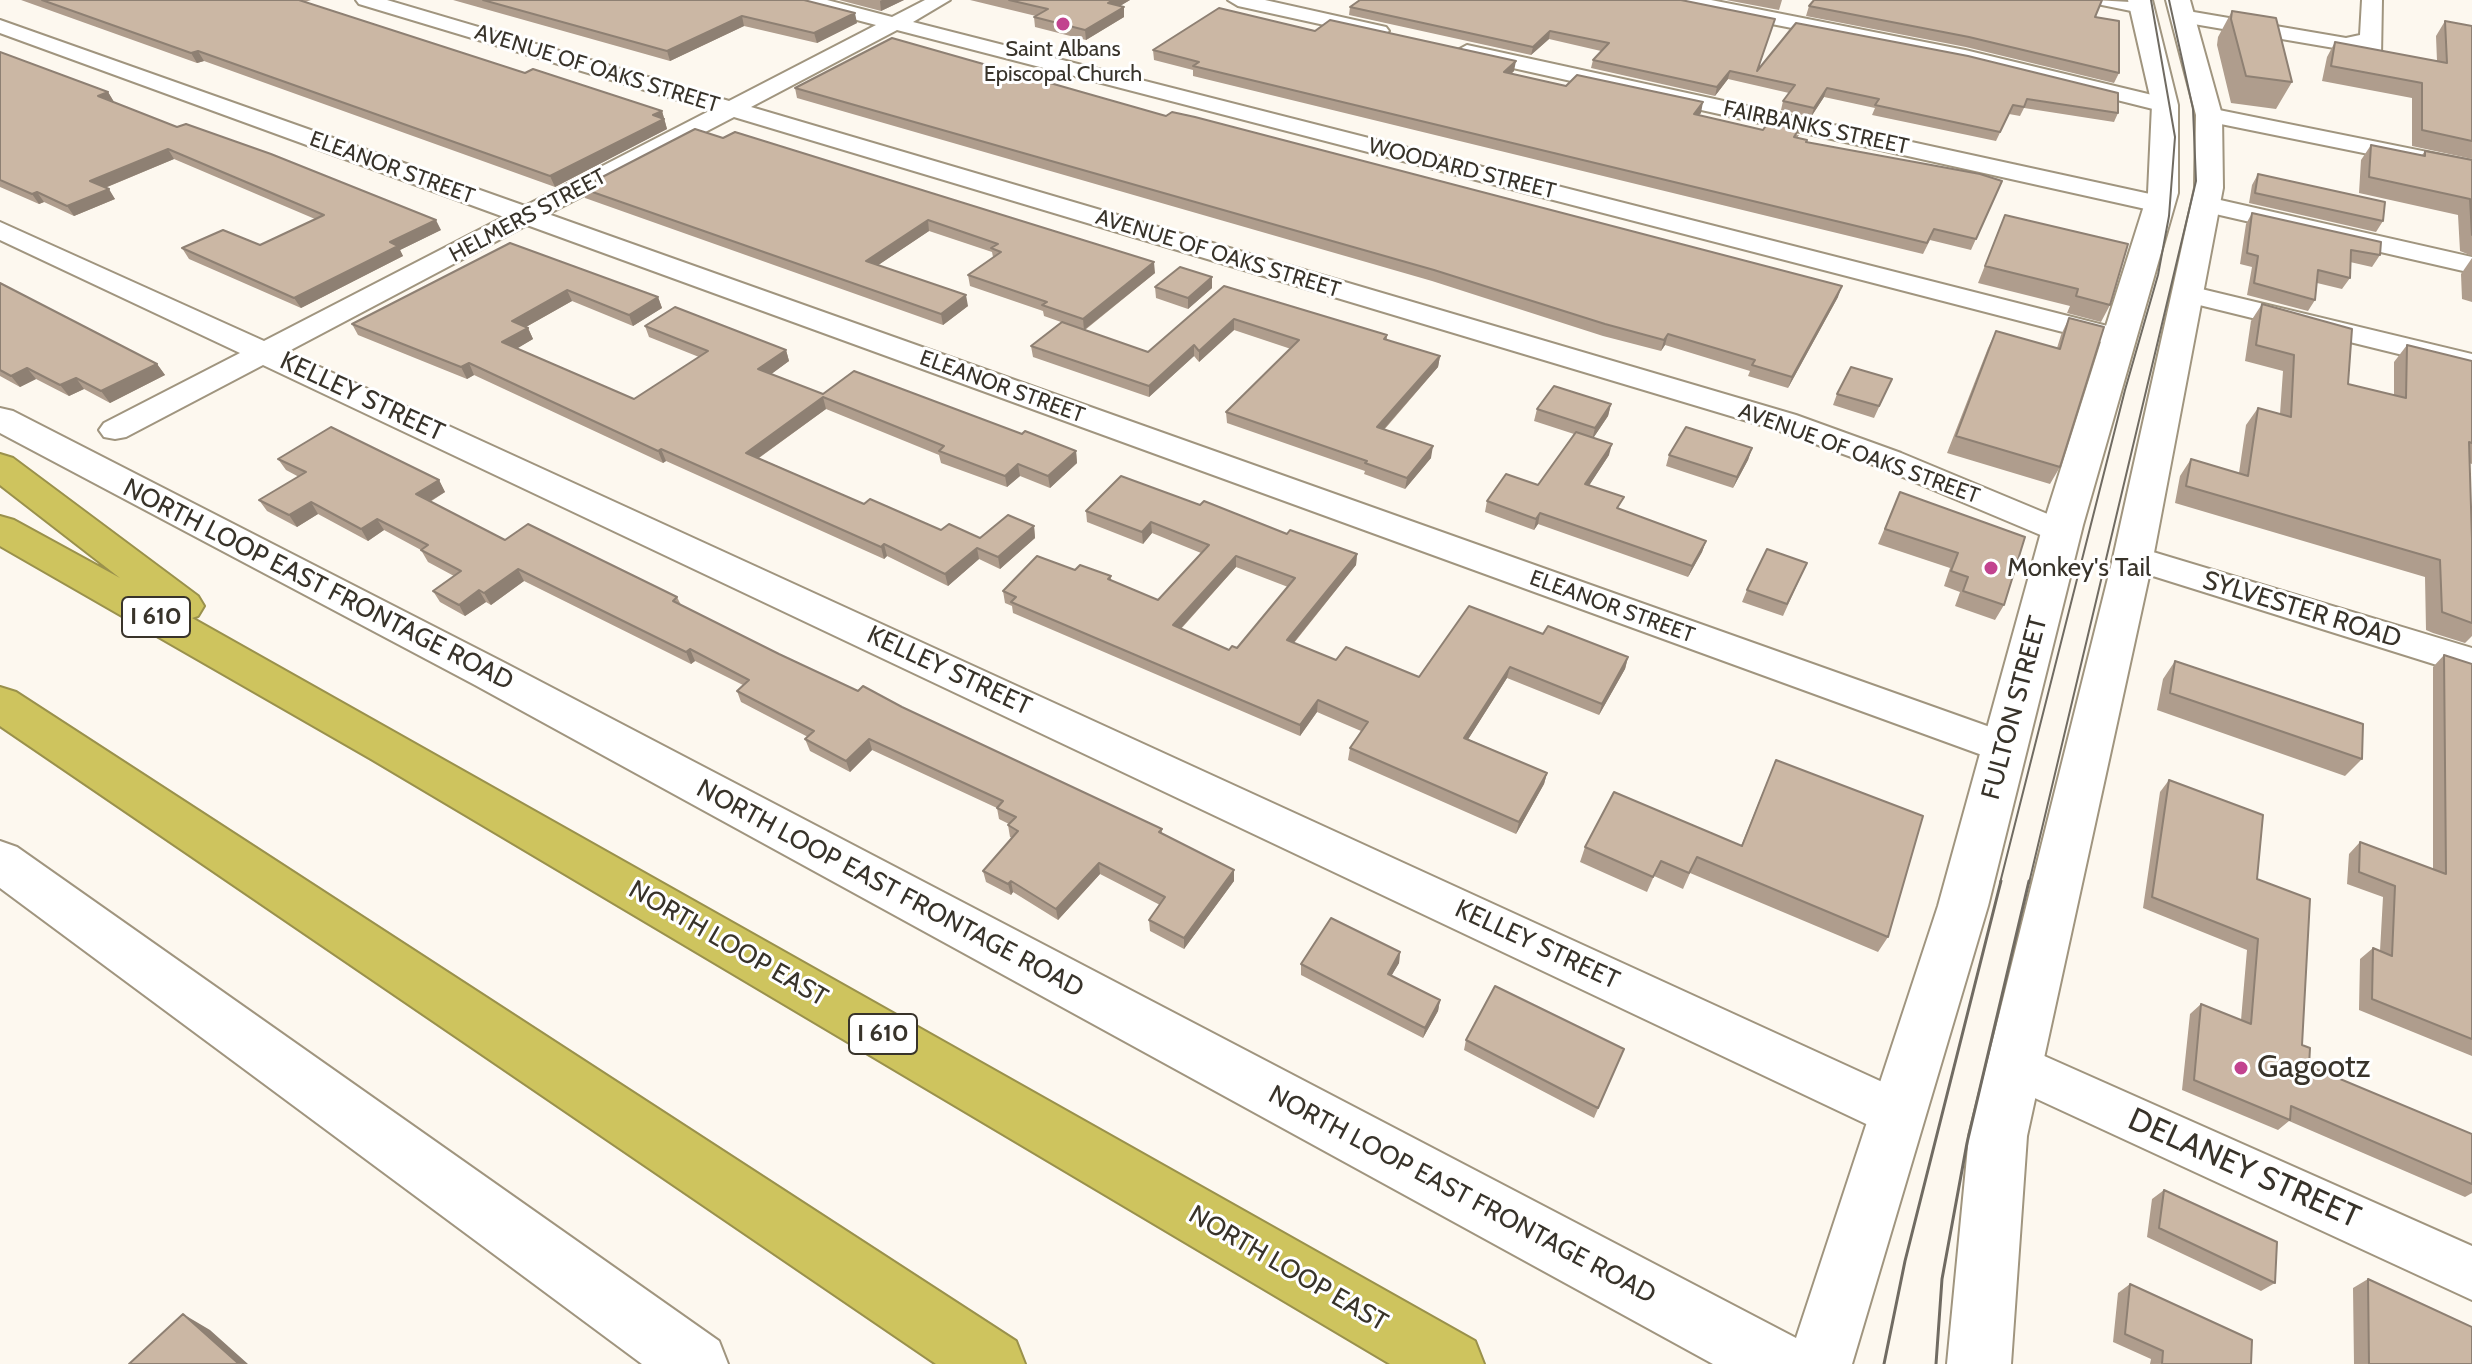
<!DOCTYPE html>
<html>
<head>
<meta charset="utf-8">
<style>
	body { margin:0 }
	canvas { display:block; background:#fdf8ef }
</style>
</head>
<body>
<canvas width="2472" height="1364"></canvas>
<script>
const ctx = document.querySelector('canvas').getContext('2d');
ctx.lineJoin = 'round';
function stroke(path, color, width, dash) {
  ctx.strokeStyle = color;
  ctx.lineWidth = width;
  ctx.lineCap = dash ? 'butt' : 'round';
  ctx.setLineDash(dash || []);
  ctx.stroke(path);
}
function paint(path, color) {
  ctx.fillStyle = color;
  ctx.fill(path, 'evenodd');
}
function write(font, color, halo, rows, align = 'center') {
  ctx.font = font + ' Cabin,sans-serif';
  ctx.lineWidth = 6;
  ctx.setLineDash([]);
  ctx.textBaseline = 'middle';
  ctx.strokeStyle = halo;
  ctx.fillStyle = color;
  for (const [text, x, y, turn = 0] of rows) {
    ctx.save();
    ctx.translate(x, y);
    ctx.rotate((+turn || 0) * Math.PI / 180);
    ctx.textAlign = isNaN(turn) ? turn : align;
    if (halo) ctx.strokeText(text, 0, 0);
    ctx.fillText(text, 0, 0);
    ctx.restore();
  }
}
const street = new Path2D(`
	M356 0H387L729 101 876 25 796 4 793 0H827L892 17 925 0H950L913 22 2127 331 2131 337 2127 343 2117 346 897 30 751 107 1796 415 1901 453 2074 525 2079 533 2074 541 2062 544 1879 467 1774 429 734 117 548 214 2018 737 2024 748 2018 759 2004 763 527 225 287 352 1915 1097 1923 1114 1915 1131 1898 1138 1881 1131 263 365 126 437 115 439 104 437 99 430 104 423 240 353 0 240V222L264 341 504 217 0 33V20L525 206 711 110 359 4Z
	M1228 0H1265L1386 27 1389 31 1379 37 1238 6Z
	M1670 0H1711L1965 50 2173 100 2176 105 2173 110 2165 112 1965 62 1680 6Z
	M2094 0 2148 3 2151 7 2141 13 2097 4Z
	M2362 0H2382L2381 57 2370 63 2359 57 2360 48 2346 50 2182 22 2172 16 2182 10 2346 38 2360 35Z
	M1467 45 2159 196 2168 199 2172 204 2168 209 2159 212 1459 56 1456 51Z
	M2209 108 2472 161V175L2201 120 2197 115 2201 110Z
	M2207 197 2472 257V273L2198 210 2194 205 2198 200Z
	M2189 286 2472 354V372L2179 300 2175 294 2179 288Z
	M2133 546 2472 648V676L2121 566 2116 558 2121 550Z
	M2015 1043 2472 1246V1300L1998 1081 1991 1065 1998 1049Z`);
const secondary = new Path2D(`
	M2128 0H2152L2178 105V193L2083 525 1988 906 1852 1364H1713L475 685 0 433V408L13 411 505 663 1796 1338 1938 906 2043 525 2148 193 2152 105Z
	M2166 0H2190L2222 115 2223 188 2153 558 2027 1136 2011 1364H1947L1969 1136 2113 558 2195 188 2196 115Z
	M0 841 17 847 719 1341 728 1364H642L0 888Z`);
const highway = new Path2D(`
	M0 454 13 458 198 596 204 606 198 616 192 618 1475 1341 1484 1364H1390L371 759 0 546V516L14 520 120 578 0 485Z
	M0 687 16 692 1016 1341 1025 1364H936L0 726Z`);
stroke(street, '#a0957f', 4);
stroke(secondary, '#a0957f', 4);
stroke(highway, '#9a914c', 4);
paint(street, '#fff');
paint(secondary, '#fff');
paint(highway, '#cec45e');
stroke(new Path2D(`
	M2000 883 2125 390 2158 275 2169 216 2175 137 2151 0
	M2029 883 2196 181 2193 109 2169 0`), '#706b62', 2);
stroke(new Path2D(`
	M1884 1364 1905 1261 2001 881
	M1936 1364 1942 1279 1967 1143 2029 881`), '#706b62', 3);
paint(new Path2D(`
	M21 0H311L305 2 525 73 662 111 667 129 555 187 204 61 197 63Z
	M453 0H804L857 23 817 43 744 26 670 61Z
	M839 0H904L881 11Z
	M970 0H1130L1120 6 1124 7V17L1086 40 1035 27 1034 17 1036 16Z
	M1681 0 1758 70 1796 23 2118 113 2114 122 2024 108 2020 116 2009 114 1996 141 1872 115 1875 108 1824 97 1811 117 1781 110 1783 101 1789 93 1728 79 1715 96 1591 68 1593 60 1601 51 1549 39 1531 55 1349 15 1350 7Z
	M1726 0H1782L1779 10Z
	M1809 6 2095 17 2119 73 2114 83 1966 47 1806 16Z
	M2232 11 2292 82 2276 109 2231 103 2217 45 2218 37Z
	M2445 21 2472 26V159L2412 146V98L2322 81 2327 57 2335 42 2437 61 2436 36Z
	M1315 31 1514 71 1511 74 1566 86 1701 113 1698 115 1763 130 1799 135 1797 138 1807 142 2002 181 1971 250 1930 240 1923 254 1193 76V70L1154 60 1153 50Z
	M0 52 108 92 114 102 441 230 400 250 403 256 301 308 189 259 182 248 260 245 315 219 174 159 105 188 115 199 74 216 44 202 39 204 0 187Z
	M795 88 1166 116 1838 297 1788 388 1748 376 1750 371 1665 345 1661 351 1603 336 1432 281 797 98Z
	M695 129 1155 273 1085 330 1148 352 1224 286 1387 335V340L1440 356 1438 367 1384 430 1431 458 1405 489 1364 474 1365 471 1227 423 1226 412 1291 349 1234 330 1199 362 1194 356 1149 397 1033 357 1031 346 1061 322 1044 316 1043 311 970 286 968 275 993 257 992 252 929 231 878 265 968 306 943 325 585 198 581 188Z
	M2371 145 2422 155 2425 151 2472 160V256L2460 251 2458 215 2359 193 2361 160Z
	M2258 174 2383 221 2376 232 2249 203 2252 185Z
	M2252 213 2380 255 2372 267 2350 262V278L2342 289 2317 283 2315 300 2308 311 2247 295 2252 267 2240 264 2246 224Z
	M2005 215 2110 305 2101 322 2067 313 2070 306 1978 283Z
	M510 243 658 297 662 308 633 326 572 301 526 327 528 328 533 339 517 348 634 399 699 357 649 337 645 326 786 350 789 361 771 374 823 394 1022 434 1076 451 1077 463 1050 488 1020 476 1007 487 941 463 939 455 826 409 759 458 864 504 941 530 980 538 1034 526 1035 538 1000 569 979 559 948 586 887 556 884 559 666 461 663 463 474 375 467 379 358 335 352 324Z
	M2472 258V302L2462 299 2461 274Z
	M1212 277V288L1188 309 1156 298 1155 287Z
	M0 283 157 364 165 375 110 403 84 389 69 396 36 379 20 387 0 376Z
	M2262 304 2348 384 2394 395V362L2407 345 2472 361V464L2469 463 2472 539V636L2465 643 2433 633 2426 630 2425 577 2175 503 2180 476 2191 459 2239 473 2246 425 2258 408 2280 414 2283 371 2245 361 2251 321Z
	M2069 318 2060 467 2050 484 1947 453 1988 348 1996 331 2057 348 2061 335Z
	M1892 379 1874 418 1833 405 1837 394Z
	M1611 404 1608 416 1593 438 1609 455 1589 485 1620 509 1706 541 1702 552 1688 577 1538 524 1534 530 1485 512 1487 501 1538 485 1574 434 1534 421 1537 409Z
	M1752 448 1748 460 1733 488 1666 466 1669 455Z
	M278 459 439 480 445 492 430 502 505 540 677 597 681 605 779 654 858 691 902 707 1162 829V834L1234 881 1184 949 1150 931 1149 920 1160 905 1100 874 1058 920 1013 892 1011 895 986 882 983 871 1012 838 1010 837 1008 825 1009 824 999 819 997 808 872 750 850 772 810 751 805 739 808 737 741 702 737 691 743 685 695 661 691 664 524 581 491 605 486 602 465 616 440 602 433 591 454 576 428 562 421 550 384 530 368 541 318 514 297 527 267 511 259 500 299 477 286 470Z
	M1900 492 2025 537 2004 605 1995 620 1955 606 1960 592 1944 586 1950 568 1878 544Z
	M1200 505 1287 534 1357 554 1356 565 1294 643 1336 660 1419 677 1543 634 1628 657 1625 669 1599 715 1507 678 1468 739 1547 773 1544 784 1516 834 1348 760 1350 748 1361 731 1317 712 1300 736 1013 613 1012 606 1005 603 1003 591 1075 570 1111 576V580L1158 600 1201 553 1152 533 1143 544 1087 522 1086 511ZM1236 567 1288 587 1237 648 1229 650 1181 629Z
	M1807 563 1783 616 1742 602 1747 590Z
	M2444 655 2472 664V1056L2359 1010 2360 959 2373 948 2380 951 2383 897 2347 884 2349 854 2360 842 2433 869V667Z
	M2175 661 2362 759 2345 776 2157 710 2163 679Z
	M1776 760 1888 937 1878 952 1690 873 1683 889 1654 876 1647 892 1580 862 1585 847 1741 846Z
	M2169 780 2257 879 2302 1045 2309 1066 2472 1134V1193L2465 1197 2289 1121 2278 1130 2182 1090 2190 1014 2201 1004 2241 1020 2247 950 2143 908 2160 792Z
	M1400 952 1399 963 1391 976 1440 1000 1438 1011 1423 1038 1301 975V964Z
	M1466 1040 1624 1049 1594 1118 1464 1050Z
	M2164 1190 2275 1283 2261 1291 2147 1237 2152 1199Z
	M2368 1279 2472 1364H2354L2353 1288Z
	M2130 1284 2251 1364H2150L2151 1359 2113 1342 2118 1293Z`), '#af9d8d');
paint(new Path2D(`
	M882 0H904L881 11 880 1Z
	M1113 0H1130L1108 13V3Z
	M1124 7V17L1086 40 1085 30Z
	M855 13 857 23 817 43 814 33Z
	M742 16 744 26 670 61 667 51Z
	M1550 31 1549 39 1531 55 1533 47Z
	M198 51 204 61 197 63 191 53Z
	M1516 61 1514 71 1502 82 1504 72Z
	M1730 71 1728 79 1715 96 1717 87Z
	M1827 88 1824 97 1811 117 1814 108Z
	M108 92 114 102 98 96Z
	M1703 102 1701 113 1691 124 1694 114Z
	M662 111 667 129 555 187 550 176Z
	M168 149 174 159 97 191 90 181Z
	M109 189 115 199 74 216 67 206Z
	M37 192 44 202 39 204 32 194Z
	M436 220 441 230 400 250 403 256 301 308 294 298 390 242Z
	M928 220 929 231 868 272 866 261Z
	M1154 262 1155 273 1084 330 1083 319Z
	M1212 277V288L1188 309V298Z
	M1842 286 1838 297 1788 388 1792 377Z
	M567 290 572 301 517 332 512 321Z
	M966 295 968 306 943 325 941 314Z
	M658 297 662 308 633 326 629 315Z
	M1234 319V330L1199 362V351Z
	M528 328 533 339 508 354 502 342Z
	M1668 334 1665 345 1661 351 1664 340Z
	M1194 345V356L1149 397V386Z
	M786 350 789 361 762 381 758 369Z
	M1440 356 1438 367 1376 438 1377 427Z
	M469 363 474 375 467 379 461 367Z
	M157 364 165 375 110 403 101 391Z
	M27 368 36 379 20 387 11 376Z
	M76 378 84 389 69 396 60 385Z
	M823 397 826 409 750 464 746 453Z
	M1611 404 1608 416 1592 440 1595 428Z
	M1612 444 1609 455 1583 495 1585 484Z
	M1433 446 1431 458 1405 489 1407 478Z
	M1752 448 1748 460 1733 488 1737 477Z
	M661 449 666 461 663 463 658 451Z
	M1076 451 1077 463 1050 488 1048 476Z
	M1018 464 1020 476 1007 487 1005 476Z
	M439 480 445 492 422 506 416 494Z
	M311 502 318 514 297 527 289 515Z
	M1540 513 1538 524 1534 530 1536 519Z
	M377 519 384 530 368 541 361 529Z
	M1151 522 1152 533 1143 544 1142 532Z
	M1034 526 1035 538 1000 569 998 557Z
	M1706 541 1702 552 1688 577 1692 566Z
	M884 544 887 556 884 559 881 547Z
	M977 548 979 559 948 586 945 574Z
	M1357 554 1356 565 1286 652 1287 640Z
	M1236 556V567L1173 637V625Z
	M518 569 524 581 491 605 484 593Z
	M479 590 486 602 465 616 459 605Z
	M690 649 695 661 691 664 686 652Z
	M1628 657 1625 669 1599 715 1602 704Z
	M1510 667 1507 678 1462 749 1464 738Z
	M1318 700 1317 712 1300 736V725Z
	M869 739 872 750 850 772 846 761Z
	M1547 773 1544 784 1516 834 1519 822Z
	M1099 863 1100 874 1058 920 1056 909Z
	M1234 870V881L1184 949V938Z
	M1011 881 1013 892 1011 895 1008 884Z
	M1400 952 1399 963 1386 985 1388 974Z
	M1440 1000 1438 1011 1423 1038 1425 1028Z
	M183 1314 210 1330 248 1364H239Z`), '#8e8073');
const building = new Path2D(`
	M42 0H299L525 73 533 69 662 111 653 115 664 119 550 176 198 51 191 53Z
	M483 0H804L855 13 814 33 742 16 667 51Z
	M1009 0H1113L1108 3 1124 7 1085 30 1034 17 1048 9Z
	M1360 0H1681L1775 19 1757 71 1796 23 1968 56 2118 93V113L2027 99 2024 107 2013 105 2000 132 1875 105 1879 99 1827 88 1814 108 1783 101 1795 85 1730 71 1717 87 1593 60 1609 43 1550 31 1533 47 1350 7Z
	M1814 0H2102L2095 17 2119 21V73L1969 37 1809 6Z
	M1219 8 1315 31 1330 20 1516 61 1504 72 1566 86 1577 75 1703 102 1694 114 1763 130 1771 118 1802 124 1794 137 1807 140 1806 142 1980 174 2002 181 1976 239 1934 229 1927 243 1193 66 1199 62 1153 50Z
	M2232 11 2276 18 2292 82 2246 76 2231 19Z
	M2445 21 2472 26V141L2422 130V83L2331 66 2335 42 2447 63Z
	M892 38 1166 116 1172 112 1195 117 1842 286 1792 377 1752 365 1755 360 1668 334 1664 340 1605 324 1434 270 795 88Z
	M0 52 108 92 98 96 177 127 186 124 271 154 436 220 390 242 398 246 294 298 182 248 223 230 260 245 324 215 168 149 90 181 109 189 67 206 37 192 32 194 0 180Z
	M695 129 723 138 735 132 1154 262 1083 319 1042 305 1047 302 968 275 1001 252 991 248 998 244 928 220 866 261 966 295 941 314 581 188Z
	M2371 145 2425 156V151L2472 160V235L2470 199 2369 177Z
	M2258 174 2385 202 2383 221 2255 193Z
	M2252 213 2381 242 2380 255 2351 250 2350 278 2318 270 2315 300 2254 283 2258 256 2247 253Z
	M2005 215 2128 244 2110 305 2076 296 2078 289 1985 266Z
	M510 243 658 297 629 315 567 290 512 321 528 328 502 342 634 399 708 351 645 326 675 307 786 350 758 369 823 394 854 371 1022 434 1025 431 1076 451 1048 476 1018 464 1005 476 939 451 944 446 823 397 746 453 864 504 870 499 941 530 949 524 980 538 1008 515 1034 526 998 557 977 548 945 574 884 544 881 547 661 449 658 451 469 363 461 367 352 324Z
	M1180 267 1212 277 1188 298 1155 287Z
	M0 283 157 364 101 391 76 378 60 385 27 368 11 376 0 370Z
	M1224 286 1387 335 1384 339 1440 356 1377 427 1433 446 1407 478 1365 463 1367 461 1226 412 1299 340 1234 319 1199 351 1194 345 1149 386 1031 346 1062 322 1148 352Z
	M2262 304 2352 329 2348 384 2406 398 2407 345 2472 361V443L2469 442 2472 539V623L2442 612 2440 560 2186 486 2191 459 2248 476 2258 408 2291 417 2294 355 2256 345Z
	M2069 318 2104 327 2060 467 1956 436 1996 331 2060 349Z
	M1851 367 1892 379 1879 406 1837 394Z
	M1554 386 1611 404 1595 428 1537 409Z
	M331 427 439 480 416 494 505 540 528 524 677 597 673 601 779 654 858 691 863 686 902 707 1162 829 1159 832 1234 870 1184 938 1149 920 1165 897 1099 863 1056 909 1011 881 1008 884 983 871 1018 831 1008 825 1016 817 997 808 1003 801 869 739 846 761 805 739 814 731 737 691 749 680 690 649 686 652 518 569 484 593 479 590 459 605 433 591 461 571 421 550 428 545 377 519 361 529 311 502 289 515 259 500 306 472 278 459Z
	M1686 427 1752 448 1737 477 1669 455Z
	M1576 432 1612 444 1585 484 1624 497 1617 508 1706 541 1692 566 1540 513 1536 519 1487 501 1506 474 1538 485Z
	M1121 476 1200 505 1204 501 1287 534 1290 530 1357 554 1287 640 1336 660 1346 647 1419 677 1469 606 1543 634 1548 626 1628 657 1602 704 1510 667 1464 738 1547 773 1519 822 1350 748 1368 722 1318 700 1300 725 1011 602 1016 597 1003 591 1037 556 1075 570 1080 565 1111 576 1108 579 1158 600 1209 545 1151 522 1142 532 1086 511ZM1236 556 1295 578 1237 648 1232 646 1229 650 1173 625Z
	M1900 492 2025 537 2004 605 1963 591 1968 577 1951 571 1958 553 1885 529Z
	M1767 549 1807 563 1787 604 1747 590Z
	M2444 655 2472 664V1039L2372 999 2373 948 2392 956 2395 886 2359 872 2360 842 2446 874Z
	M2175 661 2363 724 2362 759 2170 693Z
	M1776 760 1923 816 1888 937 1697 857 1689 873 1661 861 1653 877 1585 847 1614 792 1742 846Z
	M2169 780 2263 815 2257 879 2310 899 2302 1045 2310 1048 2309 1066 2472 1134V1184L2291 1106 2290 1120 2194 1080 2201 1004 2251 1024 2258 939 2152 897Z
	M1331 918 1400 952 1388 974 1440 1000 1425 1028 1301 964Z
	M1495 986 1624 1049 1598 1108 1466 1040Z
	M2164 1190 2277 1242 2275 1283 2159 1228Z
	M2368 1279 2472 1327V1364H2369Z
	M2130 1284 2252 1340 2251 1364H2162L2163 1351 2125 1334Z
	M183 1314 239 1364H129Z`);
paint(building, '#cbb7a4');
stroke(building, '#8e8073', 2);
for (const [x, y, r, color] of [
	[1063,24,8,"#c2438f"],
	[1991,568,8,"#c2438f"],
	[2241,1068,8,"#c2438f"]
]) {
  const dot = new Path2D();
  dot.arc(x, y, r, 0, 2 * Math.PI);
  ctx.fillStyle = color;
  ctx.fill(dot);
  stroke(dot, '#fff', 3);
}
write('22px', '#38332a', '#fff', [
	["Saint Albans",1063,50],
	["Episcopal Church",1063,75]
]);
write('22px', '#38332a', '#fff', [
	["AVENUE OF OAKS STREET",597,69,17],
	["FAIRBANKS STREET",1816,128,12],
	["ELEANOR STREET",392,168,20],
	["WOODARD STREET",1462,169,14],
	["HELMERS STREET",528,216,-28],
	["AVENUE OF OAKS STREET",1218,254,17],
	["ELEANOR STREET",1002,387,20],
	["AVENUE OF OAKS STREET",1859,454,20],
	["ELEANOR STREET",1612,607,20]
]);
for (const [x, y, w] of [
	[156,617,68],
	[883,1034,68]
]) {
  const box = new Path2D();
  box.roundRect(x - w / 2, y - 20, w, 40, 6);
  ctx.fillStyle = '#fff';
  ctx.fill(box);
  stroke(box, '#38332a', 2);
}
write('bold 24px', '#38332a', null, [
	["I 610",156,617],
	["I 610",883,1034]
]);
write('26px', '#38332a', '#fff', [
	["KELLEY STREET",362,397,25],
	["NORTH LOOP EAST FRONTAGE ROAD",318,585,27],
	["SYLVESTER ROAD",2302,610,17],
	["KELLEY STREET",949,671,25],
	["FULTON STREET",2015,708,-75],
	["NORTH LOOP EAST FRONTAGE ROAD",890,889,28],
	["NORTH LOOP EAST",728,944,30],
	["KELLEY STREET",1537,945,25],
	["NORTH LOOP EAST FRONTAGE ROAD",1462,1195,28],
	["NORTH LOOP EAST",1288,1269,30]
]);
write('26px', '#38332a', '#fff', [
	["Monkey's Tail",2007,568]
], 'left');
write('32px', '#38332a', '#fff', [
	["Gagootz",2257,1068]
], 'left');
write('32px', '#38332a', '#fff', [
	["DELANEY STREET",2244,1169,24]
]);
</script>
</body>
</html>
